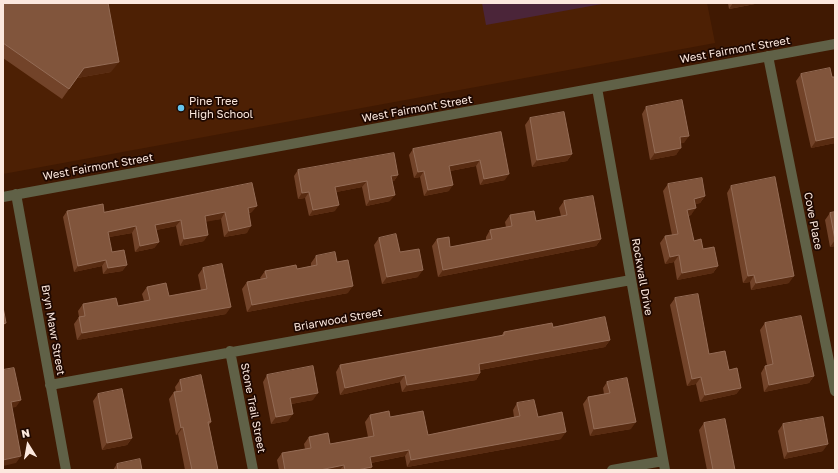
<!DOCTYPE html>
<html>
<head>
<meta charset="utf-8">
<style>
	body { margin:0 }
	#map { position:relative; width:838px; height:473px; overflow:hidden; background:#401902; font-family:"Golos Text",sans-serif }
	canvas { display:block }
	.frame { position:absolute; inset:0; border:4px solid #fce8de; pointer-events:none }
	.north { position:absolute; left:8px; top:425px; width:40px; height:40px; -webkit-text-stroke:3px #1e0801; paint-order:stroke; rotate:349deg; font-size:11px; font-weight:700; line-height:16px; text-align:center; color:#fce8de }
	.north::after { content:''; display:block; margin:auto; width:14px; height:18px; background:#fce8de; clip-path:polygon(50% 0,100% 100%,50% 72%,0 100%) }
</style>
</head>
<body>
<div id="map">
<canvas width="838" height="473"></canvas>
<div class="frame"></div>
<div class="north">N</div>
</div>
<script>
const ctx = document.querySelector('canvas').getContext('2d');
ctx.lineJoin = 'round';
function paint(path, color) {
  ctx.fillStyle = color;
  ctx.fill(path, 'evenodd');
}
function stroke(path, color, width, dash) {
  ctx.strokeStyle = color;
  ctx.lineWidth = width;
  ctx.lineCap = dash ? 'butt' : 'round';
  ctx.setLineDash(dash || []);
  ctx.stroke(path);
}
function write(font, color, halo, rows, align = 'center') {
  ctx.font = font + ' "Golos Text",sans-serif';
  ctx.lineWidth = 3.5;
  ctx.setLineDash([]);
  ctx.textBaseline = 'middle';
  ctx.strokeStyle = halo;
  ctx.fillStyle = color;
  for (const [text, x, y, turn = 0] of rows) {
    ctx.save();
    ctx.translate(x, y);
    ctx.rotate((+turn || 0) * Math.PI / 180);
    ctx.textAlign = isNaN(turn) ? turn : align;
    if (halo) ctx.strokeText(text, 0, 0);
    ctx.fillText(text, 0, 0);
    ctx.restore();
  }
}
paint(new Path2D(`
	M3 3H707L715 43 3 174Z`), '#4d2004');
paint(new Path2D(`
	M482 3H602V4L486 25Z`), '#4b2539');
stroke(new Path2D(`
	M768 56 835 391
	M597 88 665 470
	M16 194 66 470
	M3 197 835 44
	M230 351 253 470
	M50 385 631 280
	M612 470 663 461`), '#606147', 10);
paint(new Path2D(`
	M3 3 111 72 77 78 62 99 3 58Z
	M728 3H760L729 9Z
	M801 74 835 143 811 148 796 81Z
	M646 107 684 143H681L676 155 650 160 642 114Z
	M530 118 572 154 567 161 532 167 525 125Z
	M501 132 505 180 480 185 476 166 450 171 449 191 424 196 420 177 414 178 409 155 413 149Z
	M298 170 398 175 394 181H392L390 201 366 206 362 187 336 192 335 211 309 216 305 198 298 199 294 176Z
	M668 184 705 196 700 203 695 204 691 215 688 216 694 241 703 249 718 266 713 273 677 280 674 262 665 264 660 243 665 236 672 235 663 191Z
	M731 186 789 283 751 290 750 282 743 283 727 193Z
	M564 201 601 239 596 246 438 277 432 246 437 239 450 247 486 240V237L490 230 506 227 505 222 510 215 536 221 561 216 559 208Z
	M67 211 104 212H252L249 213 247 233 224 237 221 219 206 221 204 241 180 246 176 226 156 230 159 242 154 248 135 252 132 233 109 237 112 252 127 265 122 271 103 274 102 266 74 272 63 217Z
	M835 212V246L830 247 825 220 830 213Z
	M379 238 400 252 418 277 382 284 374 245Z
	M316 256 337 262 348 293 247 312 242 289 247 282 261 279 260 278 265 271 297 269 311 266V263Z
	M203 268 226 314 77 340 74 324 79 317 78 311 83 304 118 306 144 301 142 294 147 287 169 296 201 290 198 275Z
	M675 298 709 354 729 370 741 388 736 394 700 402 696 384 687 386 670 305Z
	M765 323 814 376 809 383 764 392 761 373 765 366 767 365 760 330Z
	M553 327 610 340 605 347 480 370V373L476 380 402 392 400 382 340 395 336 372 340 365 501 336 504 332Z
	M267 375 313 400 291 404 288 421 271 424 263 382Z
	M180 380 211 422 209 425 218 470H185L178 434 176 435 169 399 174 392H176L175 387Z
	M607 382 631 429 590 436 583 404 588 397 604 394 603 388Z
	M98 394 132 438 127 445 102 450 93 401Z
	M517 403 538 417 561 439 407 467 405 456 371 463 372 467 370 470H279L277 460 282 453 305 449 304 444 309 437 330 444 368 437 365 422 370 415 390 417 428 435 514 417 513 410Z
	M704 423 735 470H707L699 430Z
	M783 424 823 451 784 459 778 431Z
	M117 464 142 470H113Z`), '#724329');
paint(new Path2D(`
	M733 3H760L729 9Z
	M119 62 111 72 77 78 62 99 84 68Z
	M689 136 684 143 675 144 680 137Z
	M835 137V143L811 148 816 141Z
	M681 148 676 155 650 160 655 153Z
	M572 154 567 161 532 167 537 160Z
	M480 160 476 166 445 172 449 166Z
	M424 171 420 177 414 178 418 172Z
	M509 174 505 180 480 185 484 179Z
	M398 175 394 181 387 182 391 176Z
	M367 181 362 187 331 193 335 187Z
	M453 185 449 191 424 196 428 190Z
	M309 192 305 198 298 199 302 193Z
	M395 195 390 201 366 206 370 200Z
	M705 196 700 203 689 206 694 199Z
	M339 205 335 211 309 216 313 210Z
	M257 206 252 212 243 214 248 208Z
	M696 208 691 215 682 217 687 210Z
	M225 212 221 219 200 223 205 216Z
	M181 220 176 226 151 231 155 225Z
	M136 226 132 233 104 238 108 232Z
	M251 226 247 233 224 237 229 231Z
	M208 235 204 241 180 246 184 239Z
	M601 239 596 246 438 277 443 270Z
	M835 240V246L830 247Z
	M159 242 154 248 135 252 140 246Z
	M679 255 674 262 665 264 670 257Z
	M106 260 102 266 74 272 78 266Z
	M127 265 122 271 103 274 108 268Z
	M718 266 713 273 677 280 682 273Z
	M423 270 418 277 382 284 387 277Z
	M754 275 750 282 743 283 748 276Z
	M794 276 789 283 751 290 756 283Z
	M353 286 348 293 247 312 252 305Z
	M231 307 226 314 77 340 82 333Z
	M6 323 3 327V324Z
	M610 340 605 347 474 371 479 364Z
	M480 373 476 380 402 392 407 385Z
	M405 375 400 382 340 395 345 388Z
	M814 376 809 383 764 392 769 385Z
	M701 377 696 384 687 386 692 379Z
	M741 388 736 394 700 402 705 395Z
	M318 393 313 400 285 405 290 398Z
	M21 400 16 407 6 409 11 402Z
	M293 414 288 421 271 424 276 417Z
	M636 422 631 429 590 436 594 429Z
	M183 427 178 434 176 435 181 428Z
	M566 432 561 439 407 467 411 460Z
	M132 438 127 445 102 450 107 443Z
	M828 444 823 451 784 459 788 452Z
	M409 450 405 456 365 464 370 457Z
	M21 456 16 463 3 466V460Z
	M344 465 340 470H320Z
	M372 467 370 470H357Z`), '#582b11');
const building = new Path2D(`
	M3 3H108L119 62 84 68 69 89 3 43Z
	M830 68 832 77H835V137L816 141 801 74Z
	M682 100 689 136 680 137 681 148 655 153 646 107Z
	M564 112 572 154 537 160 530 118Z
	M501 132 509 174 484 179 480 160 449 166 453 185 428 190 424 171 418 172 413 149Z
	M394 153 398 175 391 176 395 195 370 200 367 181 335 187 339 205 313 210 309 192 302 193 298 170Z
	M775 177 794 276 756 283 754 275 748 276 731 186Z
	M702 178 705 196 694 199 696 208 687 210 694 241 701 239 703 249 714 247 718 266 682 273 679 255 670 257 665 236 678 234 668 184Z
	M252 183 257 206 248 208 251 226 229 231 225 212 205 216 208 235 184 239 181 220 155 225 159 242 140 246 136 226 108 232 112 252 124 250 127 265 108 268 106 260 78 266 67 211 103 204 104 212Z
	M593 196 601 239 443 270 437 239 449 237 450 247 492 239 490 230 512 226 510 215 534 211 536 221 567 215 564 201Z
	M835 212V240L830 213Z
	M396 234 400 252 419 249 423 270 387 277 379 238Z
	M335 252 337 262 348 260 353 286 252 305 247 282 267 278 265 271 296 265 297 269 317 265 316 256Z
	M222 264 231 307 82 333 79 317 85 316 83 304 116 298 118 306 150 300 147 287 166 283 169 296 207 289 203 268Z
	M698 294 709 354 725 351 729 370 737 368 741 388 705 395 701 377 692 379 675 298Z
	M3 307 6 323 3 324Z
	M801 316 814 376 769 385 765 366 773 364 765 323Z
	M605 317 610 340 479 364 480 373 407 385 405 375 345 388 340 365 504 335V332L552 323 553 327Z
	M313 366 318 393 290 398 293 414 276 417 267 375Z
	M14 368 21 400 11 402 21 456 3 460V370Z
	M201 375 211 422H208L218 470H192L183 427 181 428 174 392 182 391 180 380Z
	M627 378 636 422 594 429 588 397 610 393 607 382Z
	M122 389 132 438 107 443 98 394Z
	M534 400 538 417 562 412 566 432 411 460 409 450 370 457 372 467 357 470H345L344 465 320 470H285L282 453 311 448 309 437 328 433 330 444 374 436 370 415 389 411 390 417 423 411 428 435 520 416 517 403Z
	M823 417 828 444 788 452 783 424Z
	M725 419 735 470H713L704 423Z
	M140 459 142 470H118L117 464Z`);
paint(building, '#81553c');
stroke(building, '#946c56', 1);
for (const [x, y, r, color] of [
	[181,108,4,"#65c5ee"]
]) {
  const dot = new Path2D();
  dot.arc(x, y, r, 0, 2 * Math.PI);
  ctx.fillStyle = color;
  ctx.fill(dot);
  stroke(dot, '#1e0801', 1.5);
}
write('11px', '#fce8de', '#1e0801', [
	["West Fairmont Street",735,50,-10],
	["West Fairmont Street",417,109,-10],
	["West Fairmont Street",98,167,-10],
	["Cove Place",813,221,79],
	["Rockwall Drive",642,277,80],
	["Briarwood Street",338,320,-10],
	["Bryn Mawr Street",53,330,80],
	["Stone Trail Street",253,408,79]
]);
write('11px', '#fce8de', '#1e0801', [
	["Pine Tree",189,102],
	["High School",189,115]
], 'left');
</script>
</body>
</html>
